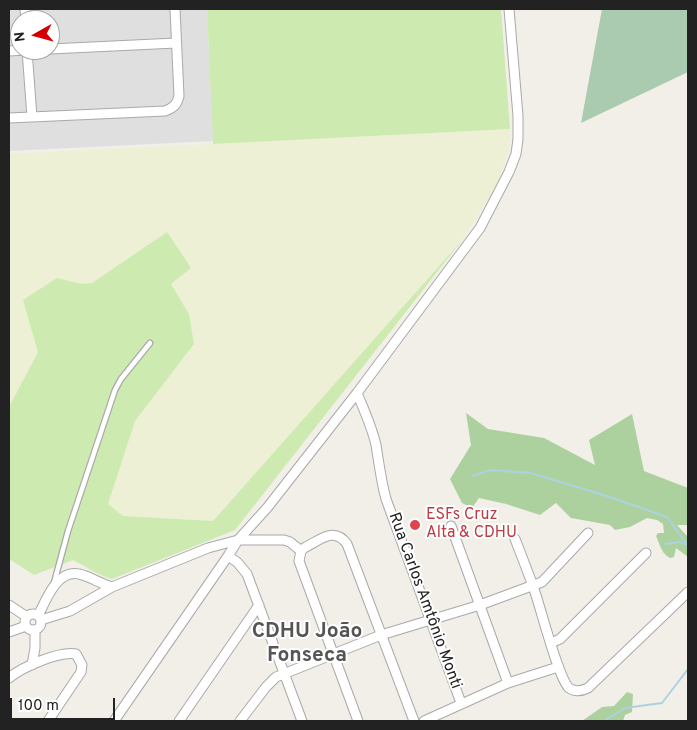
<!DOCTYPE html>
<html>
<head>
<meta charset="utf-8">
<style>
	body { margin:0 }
	#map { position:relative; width:697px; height:730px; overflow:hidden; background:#f2efe9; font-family:Overpass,sans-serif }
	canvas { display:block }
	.frame { position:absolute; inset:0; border:10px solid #222; pointer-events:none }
	.north { position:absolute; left:10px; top:10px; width:50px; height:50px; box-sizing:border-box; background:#fff; border:1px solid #a7a7a7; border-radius:50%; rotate:263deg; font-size:14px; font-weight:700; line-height:20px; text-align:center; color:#222 }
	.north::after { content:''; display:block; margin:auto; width:18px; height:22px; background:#d40000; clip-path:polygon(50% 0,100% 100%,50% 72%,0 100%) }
	.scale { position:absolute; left:10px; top:698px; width:105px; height:22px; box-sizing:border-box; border:2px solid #222; border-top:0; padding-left:6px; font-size:15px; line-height:18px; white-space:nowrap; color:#222; -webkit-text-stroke:4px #fff; paint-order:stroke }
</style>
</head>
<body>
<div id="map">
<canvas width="697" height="730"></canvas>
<div class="frame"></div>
<div class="north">N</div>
<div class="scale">100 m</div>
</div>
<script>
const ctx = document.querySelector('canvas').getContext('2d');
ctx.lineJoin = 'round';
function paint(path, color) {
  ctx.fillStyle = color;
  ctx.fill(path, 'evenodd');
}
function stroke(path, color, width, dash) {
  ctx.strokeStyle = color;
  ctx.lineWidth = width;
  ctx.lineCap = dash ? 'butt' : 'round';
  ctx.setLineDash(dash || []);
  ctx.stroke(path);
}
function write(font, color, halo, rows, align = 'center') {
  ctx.font = font + ' Overpass,sans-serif';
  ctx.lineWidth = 4;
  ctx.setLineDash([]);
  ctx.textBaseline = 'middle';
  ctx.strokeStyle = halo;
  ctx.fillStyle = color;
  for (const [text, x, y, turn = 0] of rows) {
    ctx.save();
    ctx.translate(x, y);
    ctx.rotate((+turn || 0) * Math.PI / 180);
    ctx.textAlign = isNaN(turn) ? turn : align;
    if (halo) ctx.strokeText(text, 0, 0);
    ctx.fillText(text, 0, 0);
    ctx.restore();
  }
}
paint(new Path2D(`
	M9 9H207L213 141 9 151ZM20 20H50V50H20Z`), '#e0dfdf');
paint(new Path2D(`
	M510 129 509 152 494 191 463 239 213 521 123 516 107 505 135 421 194 344 189 314 171 284 167 232 92 283 82 284 57 278 38 352 9 407V154Z`), '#eef0d5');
paint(new Path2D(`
	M207 9H501L510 129 213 144Z
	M167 232 191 268 171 284 189 314 194 344 135 421 108 504 123 516 213 521 463 239 235 530 112 579C97 575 87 567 73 560L34 575 9 559V407L38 352 23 300 57 278 82 284 92 283Z`), '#cdebb0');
paint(new Path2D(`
	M466 413 488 429 544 438 595 465 589 440 632 414 644 471 688 488V525H677L688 537V557L676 548 674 557 670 558C661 553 660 545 656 536L658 533H664L663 524 657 520 647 518 630 527 615 530 610 525 571 518 556 503 540 515 506 504 479 498 472 508 462 503 450 479 471 445Z
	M627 692 633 694 632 712 625 715 623 721H582L602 707 614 706Z`), '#add19e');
paint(new Path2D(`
	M602 9H688V72L581 123Z`), '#aacbaf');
stroke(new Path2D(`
	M473 476 490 470 531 473 610 497 667 517 686 543
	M665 544 680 542 688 545
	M604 721 625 708 662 703 688 669`), '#aad3df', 2);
const lane = new Path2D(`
	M54 583 68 531 115 390 121 379 150 343`);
const street = new Path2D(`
	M25 9 26 20
	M50 49 176 43
	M27 50 32 117
	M9 51 26 50
	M9 118 165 111C173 108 177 105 179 96L175 9
	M357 393C364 410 372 427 376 445 379 463 381 481 386 499L461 703
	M451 526 508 683
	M515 539C521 554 527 570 533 586 540 605 558 678 569 688 575 692 582 691 588 688L688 592
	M228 556 237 562 247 574 302 721
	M9 605 27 617
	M25 622a8 8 0 1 1 16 0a8 8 0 1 1-16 0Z
	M38 616C46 600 57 569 79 574 89 576 101 584 112 587L208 548 238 540H284L290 542 301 551
	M41 620 70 611 112 587
	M9 632 26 626
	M551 643 560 639 646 553
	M32 665 35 648V630
	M9 678C22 667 59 651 76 654L82 665 81 672 48 721
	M114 721 228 556 238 540 267 508 357 393 480 228 509 172 516 154 518 139V116L509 9
	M179 721 259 605
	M240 721 266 687 276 677 381 635 480 605 542 582 588 533
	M358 721 299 561 301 551 304 548C320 540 334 526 347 544L414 721
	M424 721 508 683 558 667`);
stroke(lane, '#a9a9a9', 7);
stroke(street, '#a9a9a9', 11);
stroke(lane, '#fff', 4.5);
stroke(street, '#fff', 9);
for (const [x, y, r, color] of [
	[415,525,6,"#e0444e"]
]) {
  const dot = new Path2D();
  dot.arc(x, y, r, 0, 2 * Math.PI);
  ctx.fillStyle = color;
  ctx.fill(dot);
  stroke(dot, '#fff', 2);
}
write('16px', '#be3a42', '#fff', [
	["ESFs Cruz",426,516],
	["Alta & CDHU",426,534]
], 'left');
write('16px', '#222', '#fff', [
	["Rua Carlos Amtônio Monti",424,601,70]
]);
write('bold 21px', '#555', '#fff', [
	["CDHU João",307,633],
	["Fonseca",307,657]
]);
</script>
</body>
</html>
